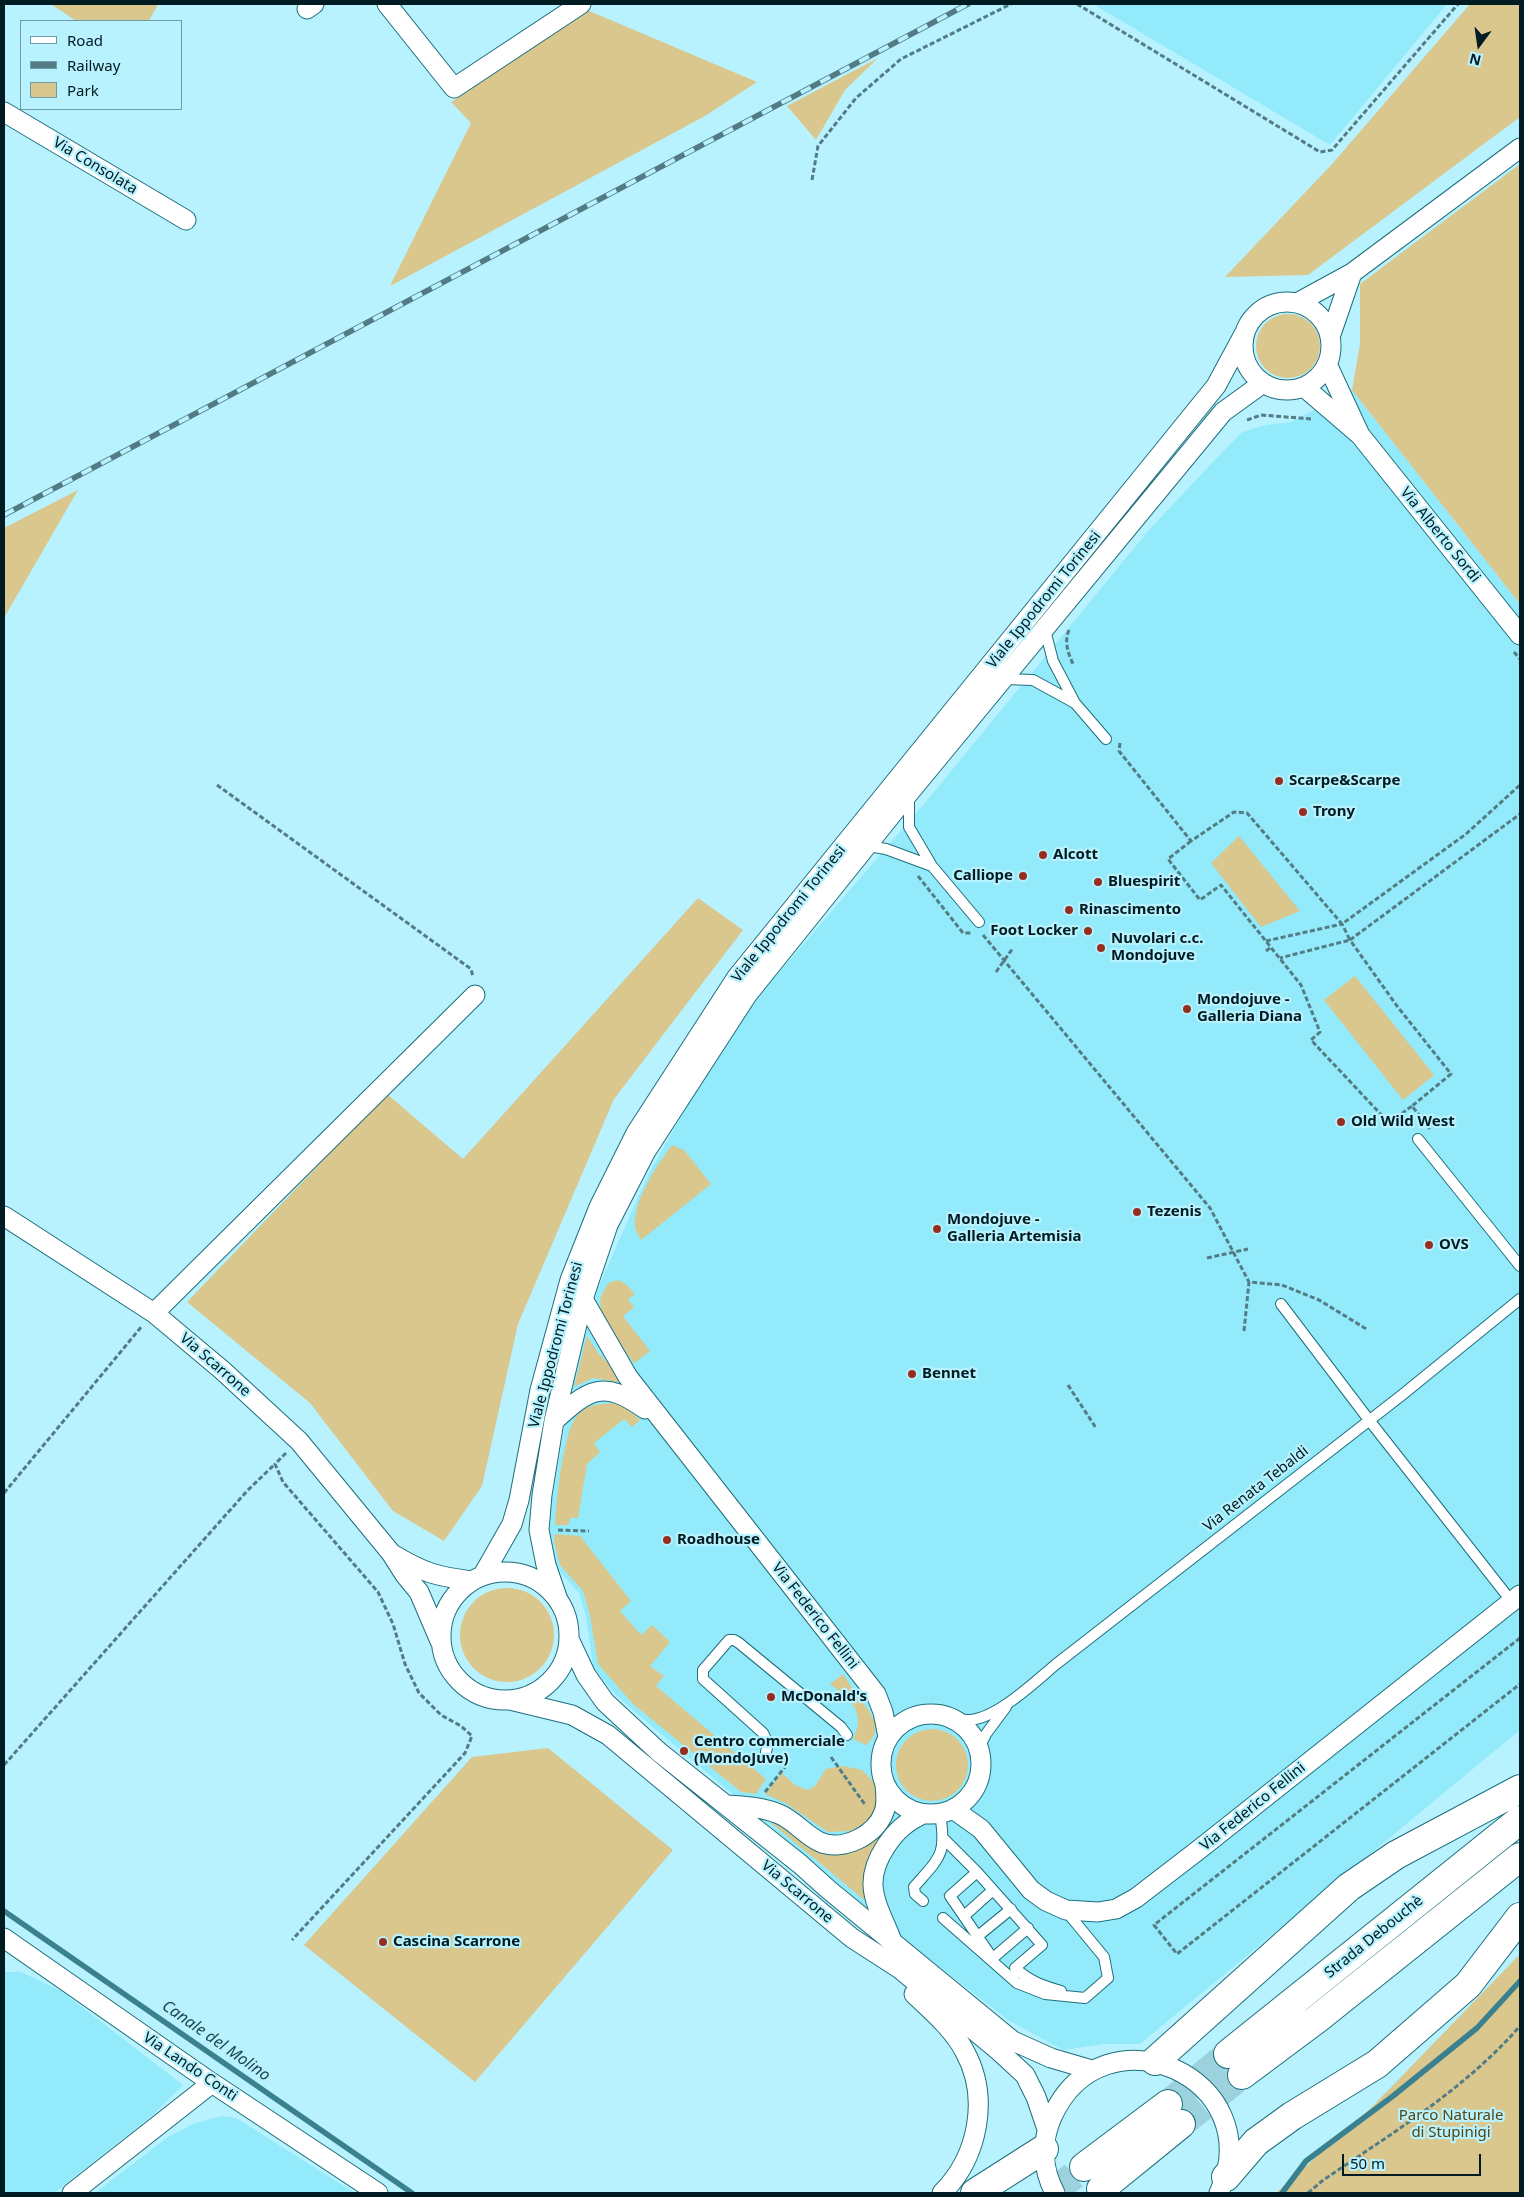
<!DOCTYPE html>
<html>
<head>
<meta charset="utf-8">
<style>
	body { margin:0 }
	#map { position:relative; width:1524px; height:2197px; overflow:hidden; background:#b7f2fe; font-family:"Noto Sans",sans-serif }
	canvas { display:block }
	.frame { position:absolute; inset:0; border:5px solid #001b21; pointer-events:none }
	.legend { position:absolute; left:20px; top:20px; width:162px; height:90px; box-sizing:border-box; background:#b7f2fe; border:1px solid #6e9ca6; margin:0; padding:6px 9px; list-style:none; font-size:15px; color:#001b21 }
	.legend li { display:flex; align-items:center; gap:10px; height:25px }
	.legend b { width:25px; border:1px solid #6e9ca6 }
	.north { position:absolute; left:1454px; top:20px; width:50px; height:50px; -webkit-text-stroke:4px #b7f2fe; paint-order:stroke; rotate:194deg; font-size:14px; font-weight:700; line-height:20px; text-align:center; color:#001b21 }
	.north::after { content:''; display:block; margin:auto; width:18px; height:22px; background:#001b21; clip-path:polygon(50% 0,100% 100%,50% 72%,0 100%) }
	.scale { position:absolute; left:1342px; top:2154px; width:139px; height:22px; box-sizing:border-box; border:2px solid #001b21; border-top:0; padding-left:6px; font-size:15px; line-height:18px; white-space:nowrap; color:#001b21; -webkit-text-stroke:4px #b7f2fe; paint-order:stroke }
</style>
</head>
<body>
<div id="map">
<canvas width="1524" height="2197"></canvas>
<div class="frame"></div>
<ul class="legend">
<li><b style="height:6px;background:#fff"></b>Road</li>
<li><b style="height:6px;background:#527b84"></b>Railway</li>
<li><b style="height:14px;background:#dac78e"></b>Park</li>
</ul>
<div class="north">N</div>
<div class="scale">50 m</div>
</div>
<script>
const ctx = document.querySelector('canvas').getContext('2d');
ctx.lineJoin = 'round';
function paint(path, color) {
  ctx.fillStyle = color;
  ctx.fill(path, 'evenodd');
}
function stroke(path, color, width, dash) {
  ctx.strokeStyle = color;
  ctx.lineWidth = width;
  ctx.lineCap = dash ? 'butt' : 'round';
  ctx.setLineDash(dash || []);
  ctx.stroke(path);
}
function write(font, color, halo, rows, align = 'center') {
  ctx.font = font + ' "Noto Sans",sans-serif';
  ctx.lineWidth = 4.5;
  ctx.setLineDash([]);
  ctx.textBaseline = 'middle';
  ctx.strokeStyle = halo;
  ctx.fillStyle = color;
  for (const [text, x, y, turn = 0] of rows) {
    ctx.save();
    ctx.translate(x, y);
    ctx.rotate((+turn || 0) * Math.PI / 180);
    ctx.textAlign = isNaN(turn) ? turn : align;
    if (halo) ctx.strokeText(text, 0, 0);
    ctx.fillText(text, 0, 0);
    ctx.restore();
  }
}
paint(new Path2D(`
	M1093 4H1447L1330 145Z
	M1352 390 1520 604V1730L1140 2044H1103L1063 2050 1008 2020 909 1943 635 1712 614 1693 593 1667 586 1616 579 1593 555 1566 549 1541 552 1501 572 1385 595 1295 648 1175 733 1026 934 792 1148 531 1212 463 1242 432 1266 425 1291 422Z
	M4 1972H21L61 1991 183 2085 155 2113 54 2193H4Z
	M221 2116 236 2118 355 2193H95L168 2137 193 2124Z`), '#93eafb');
paint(new Path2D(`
	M51 4H158L149 21H76Z
	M1470 4H1520V117L1308 275 1225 277 1333 163Z
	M587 10 757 82 705 116 390 286 471 123 451 102Z
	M878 58 845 90 816 140 787 106Z
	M1520 164V604L1352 390 1360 344V284Z
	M1256 346a32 32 0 1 1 64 0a32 32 0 1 1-64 0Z
	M78 490 4 618V528Z
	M1239 836 1300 911 1261 927 1211 863Z
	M698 898 743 930 614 1099 518 1324 482 1486 444 1541 393 1511 310 1403 187 1302 387 1094 463 1159Z
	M1355 976 1434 1075 1403 1100 1324 1000Z
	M672 1145 684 1150 711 1184 641 1240C639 1236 635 1231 635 1226 633 1201 657 1165 672 1145Z
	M619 1280 627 1285 635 1294 628 1299 634 1307 623 1316 650 1351 634 1363C623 1348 600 1320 600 1301 600 1296 606 1288 608 1283Z
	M587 1336 598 1353 618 1373V1382L593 1378 574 1387Z
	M612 1403 626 1407 640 1420 632 1427 624 1419 594 1443 600 1452 587 1464 578 1518H570L568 1525H555C556 1502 563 1432 577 1416 586 1405 598 1404 612 1403Z
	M555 1534 580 1536 631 1601 620 1611 641 1635 652 1625 670 1642 650 1666 664 1676 656 1686 766 1779 756 1794 741 1792 633 1704 598 1664 590 1615 583 1591 560 1565 554 1541Z
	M460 1635a47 47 0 1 1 94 0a47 47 0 1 1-94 0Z
	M843 1674C848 1682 853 1690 859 1697 870 1713 886 1729 866 1745L853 1739C867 1712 850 1699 830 1684Z
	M896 1765a36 36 0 1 1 72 0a36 36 0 1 1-72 0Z
	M548 1748 673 1850 475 2082 304 1945 472 1757Z
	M843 1766 862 1770 876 1784 878 1803 867 1822 851 1831 828 1832 785 1803 765 1794 782 1773 795 1785 807 1790 815 1786 826 1769Z
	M777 1820 810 1845 881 1830 887 1834 868 1903 769 1821Z
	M1520 1954V2193H1276L1368 2111Z`), '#dac78e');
stroke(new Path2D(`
	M4 1911 412 2193
	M1282 2193 1306 2161 1393 2096 1477 2028 1520 1981`), '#3b808e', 5.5);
stroke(new Path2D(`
	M1168 2104 1228 2054
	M1181 2124 1242 2075
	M1052 2193 1084 2167`), '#9cd2dd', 28, [28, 14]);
const lane = new Path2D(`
	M1005 679 1033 680 1075 703 1053 661 1045 630
	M1075 703 1106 739
	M868 846 886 849 932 866 909 827V796
	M932 866 979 922
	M1418 1139 1520 1266
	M1281 1304 1369 1420 1512 1602
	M954 1719C959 1720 965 1720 970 1720 997 1718 1035 1682 1055 1665L1402 1395 1520 1299
	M979 1748 986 1734 1006 1707
	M766 1752 768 1743 763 1733 703 1679V1670L729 1640H734L739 1643 841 1727 847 1735
	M943 1838 977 1872 1042 1945 1015 1968C1029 1981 1043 1986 1061 1991
	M977 1872 950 1896 991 1956
	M923 1901 915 1894 914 1887C940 1857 947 1855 940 1814
	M964 1916 993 1890
	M943 1918 1017 1983 1045 1994 1085 1998 1108 1978 1104 1957 1066 1911
	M978 1936 1011 1909
	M993 1958 1028 1928`);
const street = new Path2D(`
	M387 4 454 88 581 4
	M307 9 314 4
	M4 112 186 220
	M1352 273 1520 148
	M1243 346a44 44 0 1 1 88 0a44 44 0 1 1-88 0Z
	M1297 303 1352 273 1330 337
	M1304 387 1360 435 1327 364
	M1360 435 1520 635
	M4 1216 154 1313 222 1370 299 1441 391 1553 405 1575 419 1592 440 1641
	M583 1299 628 1377 876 1694 883 1712 888 1737
	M154 1313 475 995
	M554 1421C589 1389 603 1379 645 1409
	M394 1555C424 1573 436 1576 471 1581
	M441 1636a64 64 0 1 1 128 0a64 64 0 1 1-128 0Z
	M483 1575 512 1524 519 1500 540 1390 570 1280 599 1207 636 1133 737 977 1216 386 1244 334
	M558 1600 546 1565 539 1530 542 1495 554 1421 583 1299 608 1225 646 1151 747 995 909 793 1223 412 1263 383
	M569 1639 586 1675 605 1702 659 1752 800 1864 829 1890 1013 2041 1051 2058 1092 2070
	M510 1700 572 1715 608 1735 852 1938 900 1969 999 2051 1025 2075 1036 2097 1047 2129
	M881 1764a50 50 0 1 1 100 0a50 50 0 1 1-100 0Z
	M726 1805C744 1806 762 1807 779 1814 794 1820 805 1835 820 1842 843 1852 876 1835 884 1812 887 1804 886 1794 885 1785
	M953 1809 981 1829 1031 1890 1046 1901 1066 1910 1098 1912 1116 1909 1136 1898 1201 1848 1520 1595
	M4 1938 212 2083 378 2193
	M892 1941C877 1903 861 1884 886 1846 896 1831 906 1822 923 1814
	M914 1994C932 2011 954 2030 965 2052 990 2098 978 2157 942 2193
	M72 2193 212 2083
	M1055 2193C1042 2169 1041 2142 1052 2117 1103 2003 1272 2078 1219 2193`);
const primary = new Path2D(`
	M1228 2054 1520 1820
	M1155 2061 1349 1887 1396 1855 1520 1789
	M1242 2075 1317 2019 1520 1857
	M1084 2167 1168 2104
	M1226 2177 1256 2142 1292 2116 1377 2064 1468 1985 1520 1917
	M1101 2189 1181 2124
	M975 2193 1044 2149`);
stroke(lane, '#1e6e7c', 12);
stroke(street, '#1e6e7c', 21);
stroke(primary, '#1e6e7c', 30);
stroke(new Path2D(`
	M1077 4 1320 152 1332 150 1458 4
	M812 180 818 146 856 98 901 59 1011 4
	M1247 420 1261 415 1312 419
	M1069 630C1064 642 1068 653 1073 664
	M1514 652 1520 659
	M1120 743 1119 751 1191 841 1234 812 1247 813 1342 924 1466 834 1520 785
	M217 785 471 969 473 977
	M1191 841 1168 859 1200 900 1221 885 1301 985 1320 1032 1311 1040 1389 1123 1412 1106
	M918 876 963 933H972
	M983 935 1210 1208 1249 1282
	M1266 941 1342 924 1350 940 1280 958
	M1266 951 1271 947
	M996 972 1013 948
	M1430 1129 1412 1106 1451 1074 1397 1006 1350 940 1520 814
	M1207 1258 1248 1249
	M1244 1331 1249 1282 1282 1285 1319 1300 1368 1330
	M1068 1385 1096 1428
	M286 1453 275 1464 283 1482 378 1592 393 1624 405 1664 419 1693 441 1715 461 1726 472 1736 465 1753 292 1940
	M4 1493 142 1326
	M558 1530 589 1531
	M1520 1638 1154 1925 1177 1954 1520 1684
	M831 1757 866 1806
	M4 1765 247 1491 275 1464
	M765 1792 785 1767
	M1308 2193 1322 2181C1392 2133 1464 2090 1520 2026`), '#537c85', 3, [5, 2.5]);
stroke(lane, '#fff', 10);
stroke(street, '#fff', 19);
stroke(primary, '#fff', 28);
const rail = new Path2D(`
	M4 515 968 4`);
stroke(rail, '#527b84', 5.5);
stroke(rail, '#b7f2fe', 4, [11]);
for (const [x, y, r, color] of [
	[1279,781,5,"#972d1c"],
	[1303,812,5,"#972d1c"],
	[1043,855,5,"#972d1c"],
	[1023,876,5,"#972d1c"],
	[1098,882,5,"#972d1c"],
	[1069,910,5,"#972d1c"],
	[1088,931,5,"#972d1c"],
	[1101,948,5,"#972d1c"],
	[1187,1009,5,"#972d1c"],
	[1341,1122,5,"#972d1c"],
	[1137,1212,5,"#972d1c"],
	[937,1229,5,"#972d1c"],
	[1429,1245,5,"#972d1c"],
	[912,1374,5,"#972d1c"],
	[667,1540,5,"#972d1c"],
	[771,1697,5,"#972d1c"],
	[684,1751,5,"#972d1c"],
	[383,1942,5,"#972d1c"]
]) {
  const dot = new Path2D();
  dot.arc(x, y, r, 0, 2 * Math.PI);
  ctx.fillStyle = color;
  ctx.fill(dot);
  stroke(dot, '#b7f2fe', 2);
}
write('15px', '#001b21', '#b7f2fe', [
	["Via Consolata",95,166,31],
	["Via Alberto Sordi",1440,535,51],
	["Viale Ippodromi Torinesi",1044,600,-51],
	["Viale Ippodromi Torinesi",789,914,-51],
	["Viale Ippodromi Torinesi",556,1345,-75],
	["Via Scarrone",215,1365,41],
	["Via Renata Tebaldi",1256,1489,-38],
	["Via Federico Fellini",815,1616,52],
	["Via Federico Fellini",1253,1807,-39],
	["Via Scarrone",797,1892,40],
	["Strada Debouchè",1374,1937,-39],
	["Via Lando Conti",190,2067,34]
]);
write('bold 15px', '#001b21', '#b7f2fe', [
	["Scarpe&Scarpe",1289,781],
	["Trony",1313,812],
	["Alcott",1053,855],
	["Calliope",1013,876,"right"],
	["Bluespirit",1108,882],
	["Rinascimento",1079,910],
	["Foot Locker",1078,931,"right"],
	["Nuvolari c.c.",1111,939],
	["Mondojuve",1111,956],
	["Mondojuve -",1197,1000],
	["Galleria Diana",1197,1017],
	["Old Wild West",1351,1122],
	["Tezenis",1147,1212],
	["Mondojuve -",947,1220],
	["Galleria Artemisia",947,1237],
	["OVS",1439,1245],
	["Bennet",922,1374],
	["Roadhouse",677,1540],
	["McDonald's",781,1697],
	["Centro commerciale",694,1742],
	["(MondoJuve)",694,1759],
	["Cascina Scarrone",393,1942]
], 'left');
write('15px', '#544411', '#b7f2fe', [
	["Parco Naturale",1451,2116],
	["di Stupinigi",1451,2133]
]);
write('italic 16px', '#1d454d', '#b7f2fe', [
	["Canale del Molino",216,2041,35]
]);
</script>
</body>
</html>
